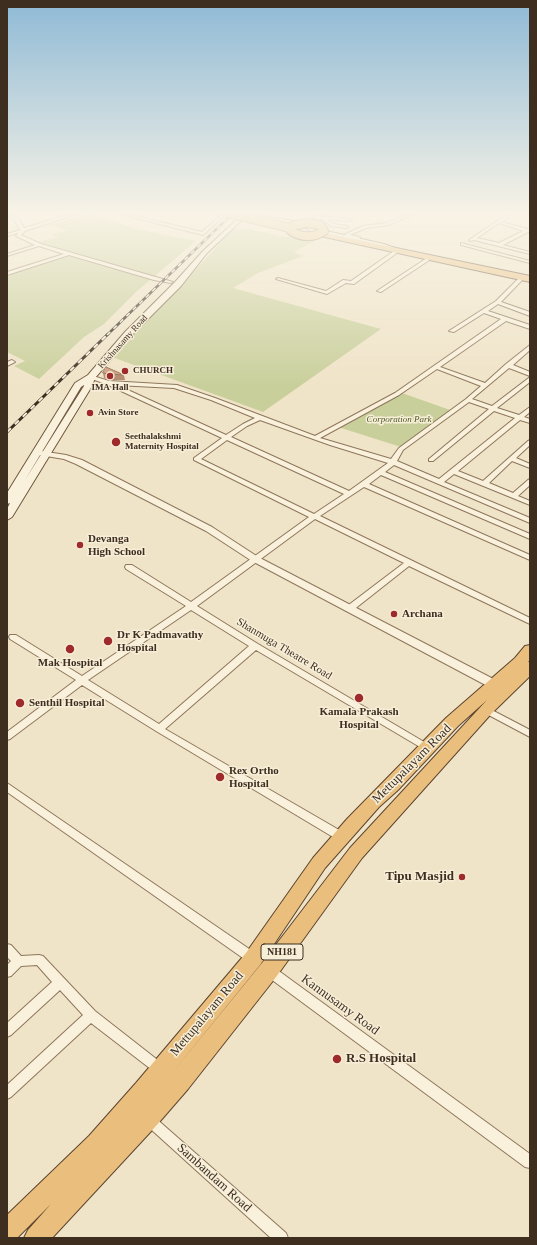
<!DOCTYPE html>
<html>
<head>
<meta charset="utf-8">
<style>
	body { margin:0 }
	#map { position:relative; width:537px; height:1245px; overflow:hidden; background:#f0e4c8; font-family:Georgia,serif }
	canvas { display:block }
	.frame { position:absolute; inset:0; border:8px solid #3d2e20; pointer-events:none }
</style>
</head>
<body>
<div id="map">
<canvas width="537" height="1245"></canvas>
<div class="frame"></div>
</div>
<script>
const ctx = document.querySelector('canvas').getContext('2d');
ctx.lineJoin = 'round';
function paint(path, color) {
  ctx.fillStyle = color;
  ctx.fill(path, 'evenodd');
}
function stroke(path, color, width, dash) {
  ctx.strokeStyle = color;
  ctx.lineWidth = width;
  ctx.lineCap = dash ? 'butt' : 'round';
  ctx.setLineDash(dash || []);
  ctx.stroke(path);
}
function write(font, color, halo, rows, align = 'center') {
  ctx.font = font + ' Georgia,serif';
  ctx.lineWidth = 3;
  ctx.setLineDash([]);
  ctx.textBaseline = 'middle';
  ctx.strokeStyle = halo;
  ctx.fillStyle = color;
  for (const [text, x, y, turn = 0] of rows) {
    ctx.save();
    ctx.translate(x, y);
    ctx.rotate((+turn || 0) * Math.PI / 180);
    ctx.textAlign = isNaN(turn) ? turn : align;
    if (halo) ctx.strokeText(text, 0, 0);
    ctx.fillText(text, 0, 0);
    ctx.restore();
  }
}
paint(new Path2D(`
	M90 213 137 229 196 241 136 292 104 324 84 337 39 379 14 366 25 361 7 352V276L72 253 39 242 57 237 51 235 67 230 50 225Z
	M234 228 241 229 243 228 287 237 290 235 322 237 294 252 303 256 258 273 233 288 381 329 263 412 112 357 157 311Z
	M402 393 450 410 401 447 338 427Z`), '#c9cf9b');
const minor = new Path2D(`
	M7 213 18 217 24 228 74 213H80L25 231 21 235 41 244 173 282 171 283 154 280 69 255 7 275V272L64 254 39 246 7 256V254L35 245 16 236 18 233 7 236V234L20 230 14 219 7 216Z
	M116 213H123L202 232 221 215 217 213 226 214 203 235Z
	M411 213H416L389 225 366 228 350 235 360 237 359 240H355V239L344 235 363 226 386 223Z
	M509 213H514L502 222 527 229 530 228V232H528L503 245 530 252V254L474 240 471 241 469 240ZM499 223 523 231 499 243 477 238Z
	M318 216 350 219 352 220 350 221 326 219 334 224 348 226V227L346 228 331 226 321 219 316 218V216Z
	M461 243 530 261V263L461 245Z
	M397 249 401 250 354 284 346 283 327 294 276 279 278 278 326 291 343 280 351 281Z
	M430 256 434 257 381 292 377 291Z
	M521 276 525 277 501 302 530 312V316L498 304 488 311 530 325V329L506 321 440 367 485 383 506 364 530 345V350L513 365 530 372V376L509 368 472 399 492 406 530 377V382L497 408 519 415 530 407V412L524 417 530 419V423L520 420 458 471 483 481 528 441 530 440V445L516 458 530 464V468L512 461 489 483 513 493 528 480 530 479V485L518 496 530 501V505L454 474 444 482 530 518V523L394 465 385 472 530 534V539L381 475 369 484 530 555V560L364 487 320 516 530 618V624L409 566 352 611H346L345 609 346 607 404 563 315 519 197 606 258 644 431 746 433 748 431 750 428 752 425 750 256 650 165 729 346 834 347 837 346 840 342 841 338 840 156 731 82 685 10 739 7 740V732L76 680 10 639 9 637 10 635H16L82 676 186 606 126 569 125 567 126 565H132L191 602 309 517 194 460V458L222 438 106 384 89 378V376H93L109 381 177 385 215 398 315 436 395 393 501 319 484 313 454 332 449 331 496 301ZM437 369 481 386 466 399 399 448 391 459 320 438 399 395ZM117 385 174 388 211 400 255 418 243 424 226 435ZM469 402 489 409 429 459V461H433L494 411 515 418 439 479 397 461 403 450ZM260 420 330 445 388 463 349 491 231 437 247 426ZM227 440 344 494 314 514 201 459ZM191 610 249 646 159 724 88 680Z
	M12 360 15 362 7 366V362Z
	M486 707 530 730V737L483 712 482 710 483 708Z
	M7 783 258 955 260 959 258 963 254 964 250 963 7 792Z
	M7 944 11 945 21 956 39 955 43 956 95 1011 164 1065 166 1069 164 1073 160 1075 156 1073 91 1023 11 1097 7 1099V1085L83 1015 60 990 11 1035 7 1037V1023L52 982 37 965 21 966 11 976 7 977V965L11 961 7 957Z
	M268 965 272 966 530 1154V1168L525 1167 264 974 262 970 264 966Z
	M148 1113 152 1115 286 1233 288 1238H271L144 1123 142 1119 144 1115Z`);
const tertiary = new Path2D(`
	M34 450 66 455 82 460 212 527 258 557 503 684 504 687 503 690H495L252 561 206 531 76 464 64 459 34 454Z`);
const secondary = new Path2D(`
	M244 213 299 222 302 224 299 226 245 217 207 253 181 286 131 336 95 378 92 386 12 517 7 520V509L10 503 7 504V493L75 383 88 375 125 332 175 282 203 251ZM84 385V386L25 480 81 387Z
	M316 213H322L320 221 313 228 384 244 400 250 397 252 380 247 310 231 306 228 314 220Z`);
const trunk = new Path2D(`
	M317 232H320L530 276V282L320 236H317Z
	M530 645V660L528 662H530V676L491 714 362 858 276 977 188 1089 155 1127 52 1238H24L28 1230 51 1204 17 1238H7V1215L89 1136 136 1083 246 953 313 858 347 819 446 718 515 658 525 646ZM487 700 350 848 262 963 168 1078 260 965 325 868 379 807 398 790 458 726Z`);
stroke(minor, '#8d765c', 2);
stroke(tertiary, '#8d765c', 2);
stroke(secondary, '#6f573f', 2);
stroke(trunk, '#5b4430', 2);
paint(minor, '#faf1dc');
paint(tertiary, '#faf1dc');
paint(secondary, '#faf1dc');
paint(trunk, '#eabe7c');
const railFar1 = new Path2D(`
	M107 335 233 213`);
const rail = new Path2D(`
	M7 432 108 334`);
stroke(railFar1, '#3d2e20', 2.5);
stroke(rail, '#3d2e20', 3);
stroke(railFar1, '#f7eed8', 1.5, [4.5]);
stroke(rail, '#f7eed8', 2, [5.5]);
const trunkBridge = new Path2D(`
	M227 213 290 228
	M307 223 320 225 324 231C314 238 300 238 290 230V228L295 225Z`);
stroke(trunkBridge, '#5b4430', 10, []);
stroke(trunkBridge, '#eabe7c', 8);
paint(new Path2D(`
	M103 373 124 375 125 380H109L104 378Z`), '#b2896c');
const building = new Path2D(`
	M106 367 124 375 109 374 103 373Z`);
paint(building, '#cf9f7d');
stroke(building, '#916f58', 1);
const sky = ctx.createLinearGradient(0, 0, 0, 387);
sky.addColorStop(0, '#8fbad6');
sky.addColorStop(0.55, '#f8f3e6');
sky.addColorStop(1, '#f8f3e600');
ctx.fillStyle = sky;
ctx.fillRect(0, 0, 537, 387);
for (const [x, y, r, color] of [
	[125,371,4,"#9e2a2b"],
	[110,376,4,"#9e2a2b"],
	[90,413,4,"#9e2a2b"],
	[116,442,5,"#9e2a2b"],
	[80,545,4,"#9e2a2b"],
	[394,614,4,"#9e2a2b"],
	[108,641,5,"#9e2a2b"],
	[70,649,5,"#9e2a2b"],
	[359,698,5,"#9e2a2b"],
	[20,703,5,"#9e2a2b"],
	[220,777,5,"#9e2a2b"],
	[462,877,4,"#9e2a2b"],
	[337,1059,5,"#9e2a2b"]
]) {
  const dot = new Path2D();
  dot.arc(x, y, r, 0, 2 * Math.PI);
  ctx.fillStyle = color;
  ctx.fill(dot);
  stroke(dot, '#f7eed8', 1.5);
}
write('9px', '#3d2e20', '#f7eed8', [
	["Krishnasamy Road",123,342,-48]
]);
write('bold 9px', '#3d2e20', '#f7eed8', [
	["CHURCH",133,371],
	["IMA Hall",110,388,"center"],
	["Avin Store",98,413],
	["Seethalakshmi",125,437],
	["Maternity Hospital",125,447]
], 'left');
write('italic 9px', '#4d5a26', '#f7eed8', [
	["Corporation Park",399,420]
]);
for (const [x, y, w] of [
	[282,952,42]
]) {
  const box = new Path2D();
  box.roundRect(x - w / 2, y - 8, w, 16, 3);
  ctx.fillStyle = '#f7eed8';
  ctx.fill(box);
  stroke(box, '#3d2e20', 1);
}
write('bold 10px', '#3d2e20', null, [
	["NH181",282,952]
]);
write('bold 11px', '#3d2e20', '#f7eed8', [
	["Devanga",88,539],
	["High School",88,552],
	["Archana",402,614],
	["Dr K Padmavathy",117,635],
	["Hospital",117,648],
	["Mak Hospital",70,663,"center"],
	["Senthil Hospital",29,703],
	["Kamala Prakash",359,712,"center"],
	["Hospital",359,725,"center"],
	["Rex Ortho",229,771],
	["Hospital",229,784]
], 'left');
write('11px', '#3d2e20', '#f7eed8', [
	["Shanmuga Theatre Road",284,649,31]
]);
write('13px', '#3d2e20', '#f7eed8', [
	["Mettupalayam Road",412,764,-45],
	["Kannusamy Road",340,1005,36],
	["Mettupalayam Road",207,1014,-50],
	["Sambandam Road",214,1178,42]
]);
write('bold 13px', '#3d2e20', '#f7eed8', [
	["Tipu Masjid",454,877],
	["R.S Hospital",346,1059,"left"]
], 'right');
</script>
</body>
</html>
